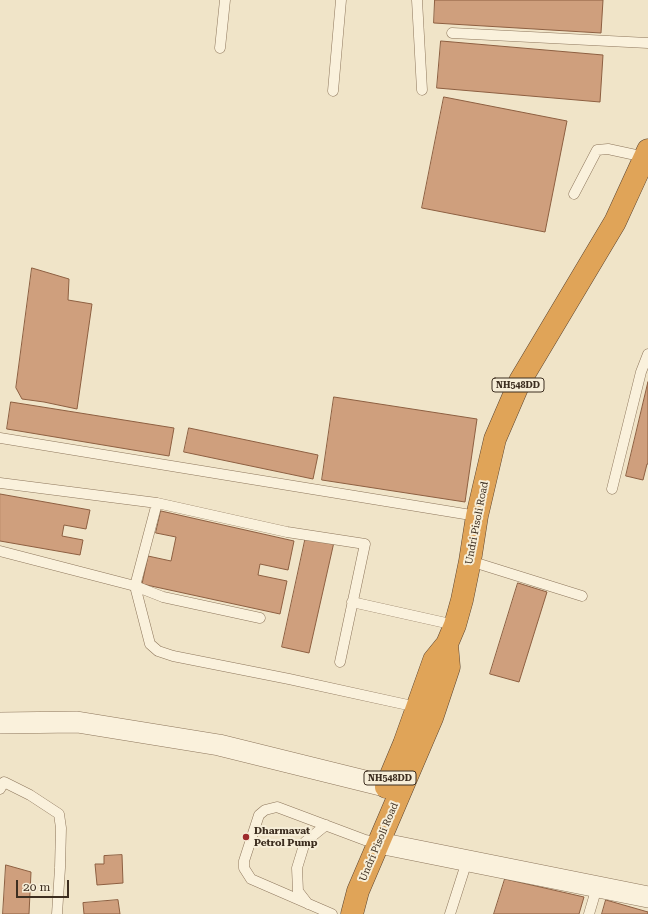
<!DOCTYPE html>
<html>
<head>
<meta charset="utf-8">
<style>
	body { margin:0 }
	#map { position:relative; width:648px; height:914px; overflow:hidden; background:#f0e4c8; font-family:"Roboto Serif",serif }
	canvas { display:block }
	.scale { position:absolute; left:16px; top:880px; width:53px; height:18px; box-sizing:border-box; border:2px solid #3d2e20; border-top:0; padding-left:5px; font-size:12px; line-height:14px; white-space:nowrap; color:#3d2e20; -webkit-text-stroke:3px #f7eed8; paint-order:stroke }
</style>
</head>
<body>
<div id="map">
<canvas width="648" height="914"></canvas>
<div class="scale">20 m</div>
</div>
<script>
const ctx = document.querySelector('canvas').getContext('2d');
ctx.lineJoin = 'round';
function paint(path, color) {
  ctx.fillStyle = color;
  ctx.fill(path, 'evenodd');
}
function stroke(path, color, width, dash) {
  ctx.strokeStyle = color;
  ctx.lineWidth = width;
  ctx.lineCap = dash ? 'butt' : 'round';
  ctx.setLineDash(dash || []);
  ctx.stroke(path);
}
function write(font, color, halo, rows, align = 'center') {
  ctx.font = font + ' "Roboto Serif",serif';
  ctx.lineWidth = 4;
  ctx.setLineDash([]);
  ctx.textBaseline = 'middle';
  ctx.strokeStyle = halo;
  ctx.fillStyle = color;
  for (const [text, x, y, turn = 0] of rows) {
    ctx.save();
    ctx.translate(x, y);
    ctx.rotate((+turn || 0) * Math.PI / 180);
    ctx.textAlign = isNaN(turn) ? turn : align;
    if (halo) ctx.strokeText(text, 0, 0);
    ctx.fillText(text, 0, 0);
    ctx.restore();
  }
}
const building = new Path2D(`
	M435 0H603L601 33 434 23Z
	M441 41 603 55 600 102 437 88Z
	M444 97 567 121 545 232 422 208Z
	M32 268 69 279 68 300 92 304 77 409 44 402 22 399 16 388Z
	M648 382V464H647L643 480 626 476Z
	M334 397 477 419 465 502 322 480Z
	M11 402 174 428 169 456 7 429Z
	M189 428 318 455 313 479 184 452Z
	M0 494 90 510 86 529 64 525 62 536 83 540 80 555 0 541Z
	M161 511 294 541 288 570 260 564 258 575 287 581 280 614 142 584 148 556 171 561 176 537 156 533Z
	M306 536 334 542 309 653 282 647Z
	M518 583 547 592 519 682 490 674Z
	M122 855 123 883 97 885 95 864H104V856Z
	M6 865 31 872 29 914H3Z
	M505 879 584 897 579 914H494Z
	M118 900 120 914H84L83 903Z
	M606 900 648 912V914H602Z`);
paint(building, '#cf9f7d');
stroke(building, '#8d5f41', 1);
const lane = new Path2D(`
	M417 0 422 90
	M452 33 648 43
	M220 48 225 0
	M333 91 341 0
	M574 194 597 150 608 149 645 157
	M0 438 477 516
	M0 483 157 503 135 586 150 644 158 651 173 656 289 679 417 707
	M612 489 641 372 648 354
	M157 503 287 532 365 544 340 662
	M0 551 135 586 163 597 260 618
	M470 561 582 596
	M352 602 455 625
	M0 789 4 782 30 795 59 814 61 828 60 868 57 914
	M308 904 298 891 297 868 305 842 326 825
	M332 914 251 879 244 868V861L259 815 265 810 277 807 365 840 379 843
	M450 914 467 861
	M589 914 597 887`);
const street = new Path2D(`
	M0 723 77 722 219 745 401 790
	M379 843 648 897`);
const highway = new Path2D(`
	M386 787 404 744 434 660 447 644
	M352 914 358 891 432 718 449 667 447 644 455 625 462 600 470 561 477 516 495 439 520 381 615 222 648 150`);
stroke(lane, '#8d765c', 11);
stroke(street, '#8d765c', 22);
stroke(highway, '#5b4430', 23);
stroke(lane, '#faf1dc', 10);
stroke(street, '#faf1dc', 21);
stroke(highway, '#e0a458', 22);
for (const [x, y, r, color] of [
	[246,837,4,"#9e2a2b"]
]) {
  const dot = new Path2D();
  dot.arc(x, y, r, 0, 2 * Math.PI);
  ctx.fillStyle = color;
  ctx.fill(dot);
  stroke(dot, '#f7eed8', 1.5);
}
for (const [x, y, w] of [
	[518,385,52],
	[390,778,52]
]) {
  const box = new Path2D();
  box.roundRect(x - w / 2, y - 7, w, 14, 3);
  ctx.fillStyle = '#f7eed8';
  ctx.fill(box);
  stroke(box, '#3d2e20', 1);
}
write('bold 9px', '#3d2e20', null, [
	["NH548DD",518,385],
	["NH548DD",390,778]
]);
write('10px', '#3d2e20', '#f7eed8', [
	["Undri Pisoli Road",477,523,-79],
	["Undri Pisoli Road",379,842,-67]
]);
write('bold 10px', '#3d2e20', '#f7eed8', [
	["Dharmavat",254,831],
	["Petrol Pump",254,843]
], 'left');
</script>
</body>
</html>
